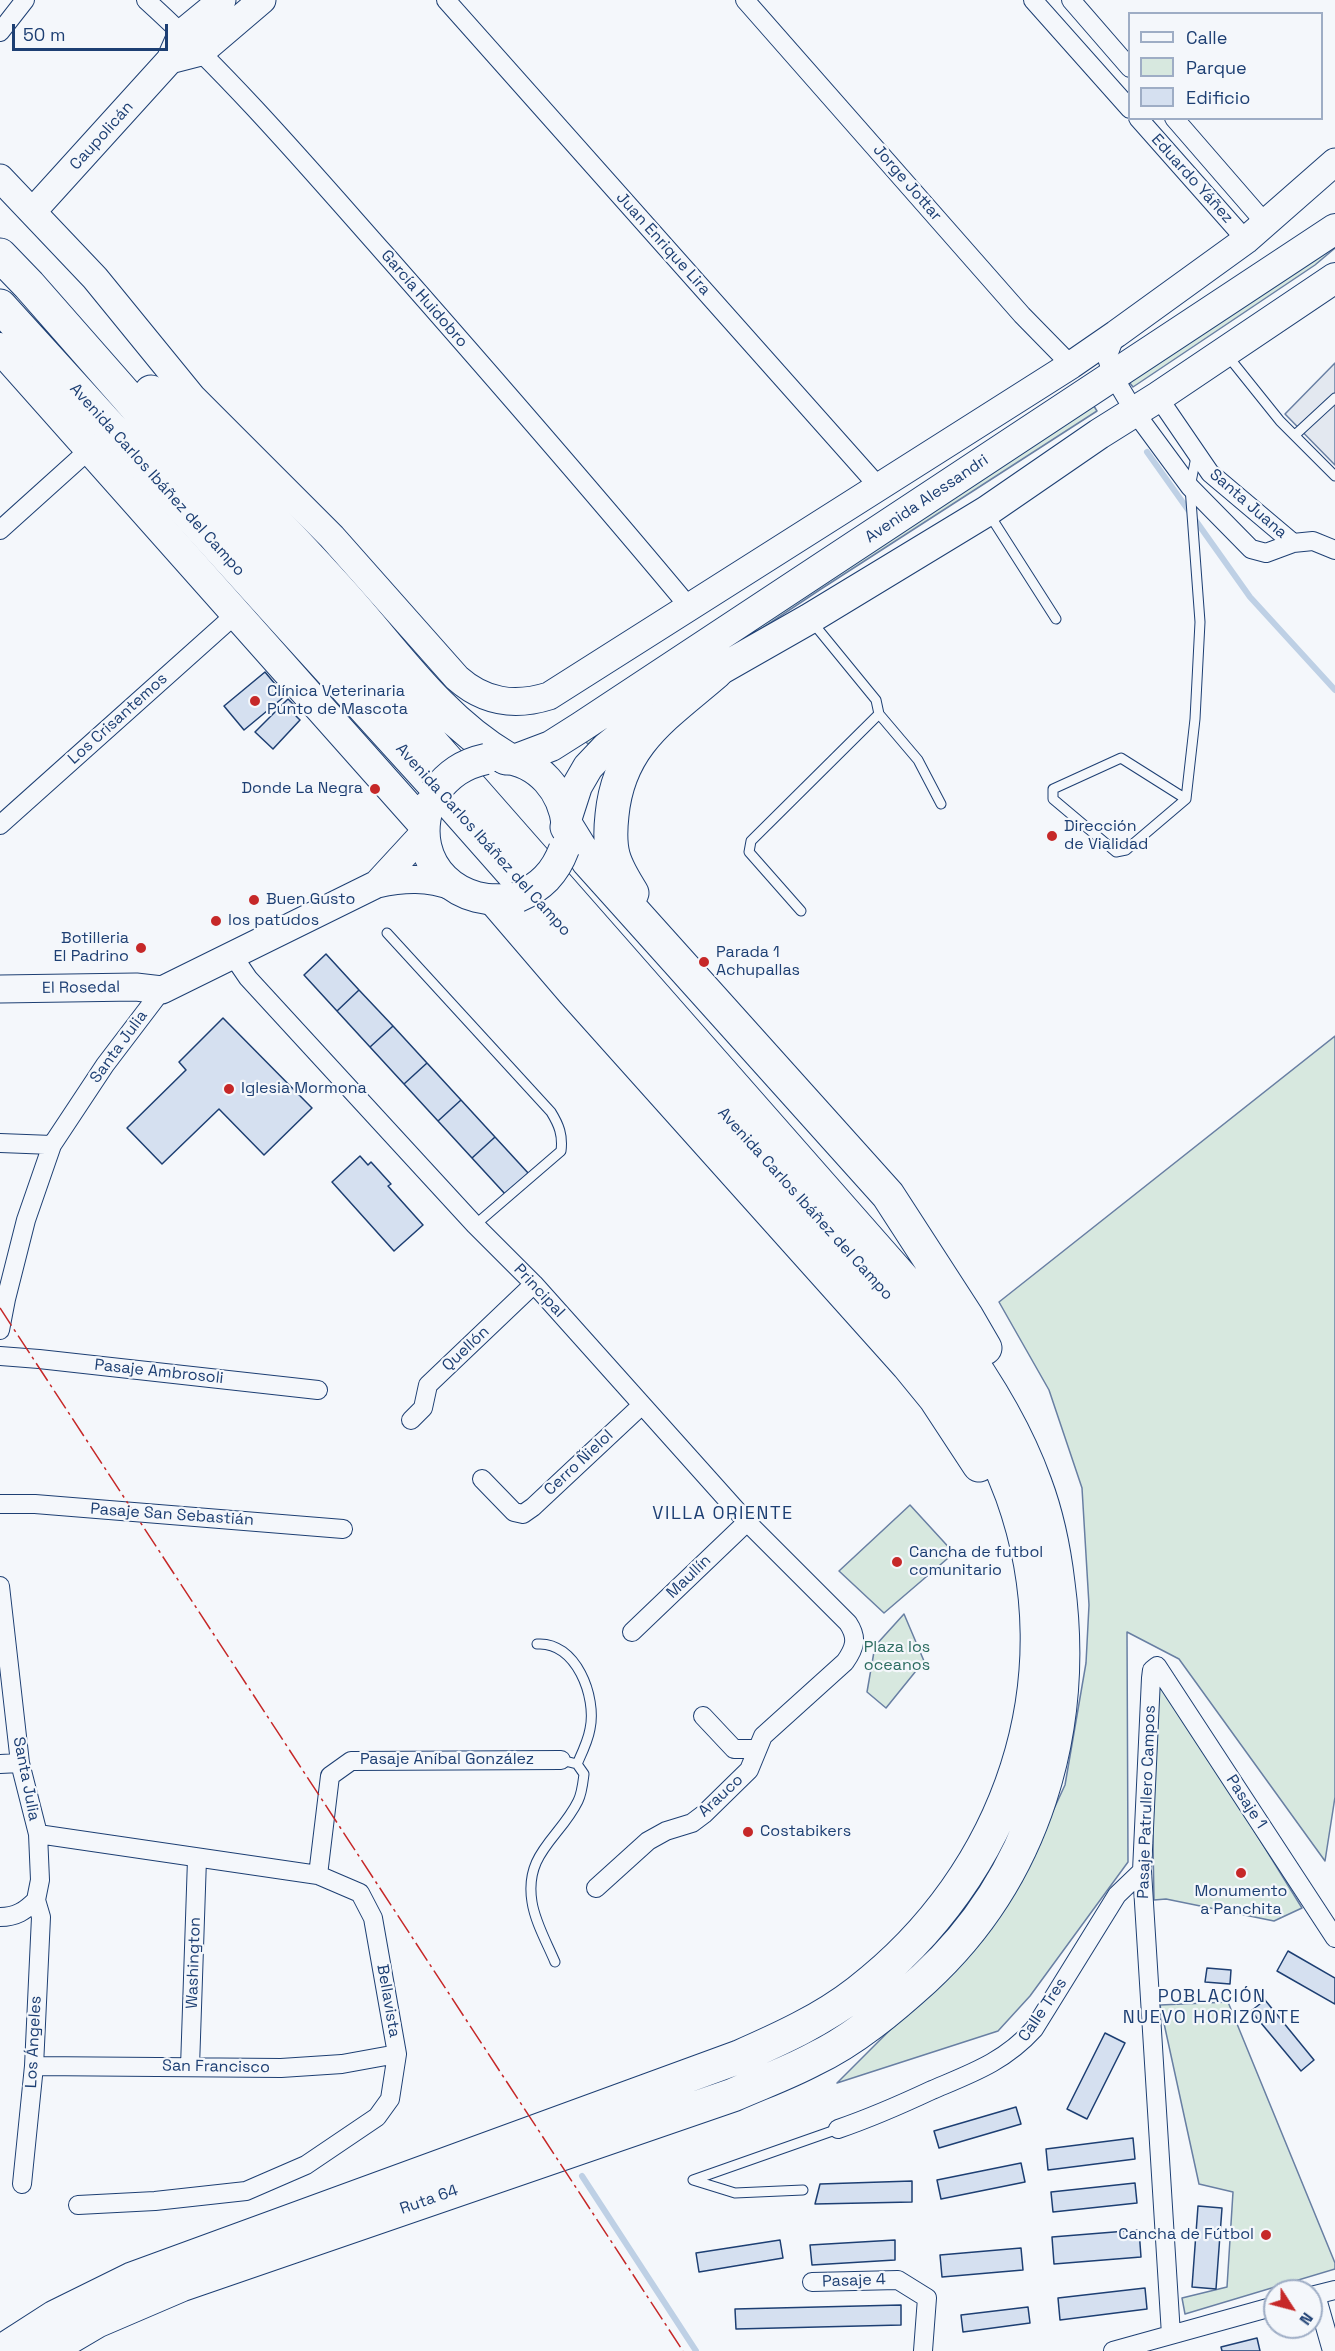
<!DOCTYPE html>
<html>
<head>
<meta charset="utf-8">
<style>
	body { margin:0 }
	#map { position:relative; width:1335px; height:2351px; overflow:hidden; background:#f4f7fb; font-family:"Space Grotesk",sans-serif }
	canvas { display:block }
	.legend { position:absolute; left:1128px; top:12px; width:195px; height:108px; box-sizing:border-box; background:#f4f7fb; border:2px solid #9eadc5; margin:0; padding:8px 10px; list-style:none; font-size:18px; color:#1d3f73 }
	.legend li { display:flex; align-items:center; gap:12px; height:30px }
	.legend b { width:30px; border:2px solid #9eadc5 }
	.north { position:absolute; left:1263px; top:2279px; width:60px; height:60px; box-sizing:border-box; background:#f4f7fb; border:2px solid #9eadc5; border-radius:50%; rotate:126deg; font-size:16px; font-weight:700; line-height:24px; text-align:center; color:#1d3f73 }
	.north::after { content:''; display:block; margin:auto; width:21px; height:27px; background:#c62828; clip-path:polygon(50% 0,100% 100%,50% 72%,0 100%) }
	.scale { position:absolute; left:12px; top:24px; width:156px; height:27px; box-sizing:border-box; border:3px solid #1d3f73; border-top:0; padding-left:8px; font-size:18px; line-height:21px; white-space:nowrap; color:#1d3f73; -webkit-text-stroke:4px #f4f7fb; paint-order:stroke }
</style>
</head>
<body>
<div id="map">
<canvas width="1335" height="2351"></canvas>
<ul class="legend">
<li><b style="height:8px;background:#f4f7fb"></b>Calle</li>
<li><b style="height:16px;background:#d7e8df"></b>Parque</li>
<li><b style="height:16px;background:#d5e0f0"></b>Edificio</li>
</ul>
<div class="north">N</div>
<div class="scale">50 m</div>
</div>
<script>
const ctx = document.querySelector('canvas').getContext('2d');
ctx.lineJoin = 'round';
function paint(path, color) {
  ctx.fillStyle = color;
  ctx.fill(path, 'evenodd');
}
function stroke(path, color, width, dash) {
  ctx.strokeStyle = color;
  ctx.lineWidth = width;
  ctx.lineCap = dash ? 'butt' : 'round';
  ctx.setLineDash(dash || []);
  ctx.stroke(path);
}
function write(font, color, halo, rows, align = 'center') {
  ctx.font = font + ' "Space Grotesk",sans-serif';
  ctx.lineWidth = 4.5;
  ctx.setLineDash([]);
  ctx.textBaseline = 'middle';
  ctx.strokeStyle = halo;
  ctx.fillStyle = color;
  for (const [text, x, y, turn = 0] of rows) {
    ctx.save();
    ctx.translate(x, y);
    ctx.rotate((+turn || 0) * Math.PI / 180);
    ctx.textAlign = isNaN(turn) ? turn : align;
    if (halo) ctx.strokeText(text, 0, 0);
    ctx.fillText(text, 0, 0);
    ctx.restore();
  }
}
const green = new Path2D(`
	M1335 239V248L1315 265 1133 387 1126 378Z
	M1092 403 1097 411 821 589 588 744 584 740Z
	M1335 1036V1797L1325 1861 1179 1659 1127 1632 1128 1862 1030 1996 998 2031 837 2083 952 1968 1026 1869 1065 1785 1086 1663 1089 1605 1082 1488 1049 1390 999 1302Z
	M910 1505 954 1553 884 1613 839 1571Z
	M904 1614 924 1661 886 1708 867 1692 875 1646Z
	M1157 1673 1302 1908 1274 1921 1166 1899 1154 1900 1152 1786Z
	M1228 2002 1335 2263V2269L1185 2314 1182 2298 1227 2287 1233 2192 1199 2184 1160 2005Z`);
paint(green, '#d7e8df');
stroke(green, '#687fa3', 1.5);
const parking = new Path2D(`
	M1335 363V465L1285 414Z`);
paint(parking, '#e3e8f0');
stroke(parking, '#687fa3', 1.5);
stroke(new Path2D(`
	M1147 452 1250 597 1335 690
	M582 2176 696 2351`), '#bed0e5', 6);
const building = new Path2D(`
	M265 672 285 696 244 730 224 706Z
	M288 699 296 707 291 711 300 720 273 749 255 732Z
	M326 954 359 990 337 1011 304 975Z
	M359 990 393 1026 370 1047 337 1011Z
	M223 1018 312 1108 264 1155 219 1109 162 1164 127 1128 186 1070 179 1062Z
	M393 1026 427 1063 404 1084 370 1047Z
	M427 1063 461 1100 438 1121 404 1084Z
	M461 1100 495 1137 472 1158 438 1121Z
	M495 1137 529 1174 506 1195 472 1158Z
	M360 1156 368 1165 371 1162 391 1184 388 1186 423 1225 394 1251 332 1182Z
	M1288 1951 1335 1978V2004L1277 1971Z
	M1207 1968 1231 1970 1230 1984 1205 1982Z
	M1265 2000 1314 2060 1301 2071 1251 2011Z
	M1105 2033 1125 2043 1087 2119 1067 2109Z
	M1016 2107 1021 2124 939 2148 934 2131Z
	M1133 2138 1135 2159 1048 2170 1046 2149Z
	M1021 2163 1025 2182 941 2199 937 2180Z
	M912 2181V2202L815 2204 820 2184Z
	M1135 2183 1137 2203 1053 2212 1051 2192Z
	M1198 2206 1222 2208 1216 2289 1192 2287Z
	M1139 2230 1141 2257 1054 2264 1052 2237Z
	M780 2240 783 2258 699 2272 696 2253Z
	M895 2240V2260L812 2265 810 2245Z
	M1021 2248 1023 2270 942 2277 940 2255Z
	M1145 2288 1147 2309 1060 2320 1058 2298Z
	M901 2305V2325L736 2329 735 2309Z
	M1028 2307 1030 2323 963 2332 961 2315Z
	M1257 2338 1260 2351H1222L1221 2347Z`);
paint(building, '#d5e0f0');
stroke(building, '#1d3f73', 1.5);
const lane = new Path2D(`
	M1227 355 1280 421 1335 476
	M1295 435 1335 398
	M989 514 1056 619
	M879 714 918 760 941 804
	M1186 799 1121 758 1053 789V799L1116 852 1126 850 1186 799 1195 719 1200 622 1190 487 1196 457
	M801 911 749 852 751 841 879 714 876 700 813 623
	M387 933 551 1112C559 1125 563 1135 561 1151L475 1225
	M537 1644C576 1641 597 1697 590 1729 588 1741 582 1753 577 1764
	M555 1962C547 1943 535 1922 532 1902 524 1853 560 1838 578 1801 582 1793 583 1782 584 1774L577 1764 561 1760
	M803 2190 735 2193 693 2180 838 2129`);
const street = new Path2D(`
	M146 0C232 78 308 167 385 254 488 371 590 488 690 608
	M446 0 879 487
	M745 0 1022 315 1071 365
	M1033 0 1130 109
	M1071 0 1130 68
	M0 32 25 0
	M1138 118 1246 240
	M1174 118 1266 224
	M1116 334 1107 358 1112 374 1134 411 1190 487 1251 549 1266 553 1293 543 1313 541 1335 550
	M1158 397 1210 473 1293 543
	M0 530 90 449
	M0 825 237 613
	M233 956 248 978 475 1225 534 1284 747 1522 848 1623C858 1638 855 1648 845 1662L763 1736 749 1770 704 1814 692 1823 666 1831 648 1841 596 1888
	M0 1143 52 1145
	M0 1330 6 1299 26 1220 52 1145 105 1065 162 990
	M0 1356 39 1359 318 1390
	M411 1420 423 1408 428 1385 534 1284
	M482 1479 514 1512 523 1514 533 1507 642 1405
	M0 1504H35L343 1529
	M0 1586 20 1763 38 1834 40 1880 36 1900 41 1917 34 2066 22 2184
	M632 1632 747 1522
	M703 1716 734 1749H757
	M0 1764 20 1763
	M38 1834 318 1875 360 1893 373 1918 397 2054 390 2099 377 2117 306 2165 246 2191 155 2201 78 2205
	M318 1875 330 1776 351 1761 561 1760
	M0 1917C16 1917 25 1911 36 1900
	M34 2066 281 2068 342 2064 397 2054
	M190 2067 197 1859
	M838 2129C870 2118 900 2105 932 2090 972 2073 1004 2062 1034 2029L1117 1895 1142 1871
	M812 2282 898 2280 927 2298 923 2351
	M1316 2295 1332 2351
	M1311 2296 1335 2290
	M1171 2335 1142 1871 1151 1678 1152 1670 1157 1666 1335 1938
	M1113 2351 1275 2306`);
const secondary = new Path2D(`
	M170 60 201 52 262 0
	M0 178 95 278 192 397 332 537 457 678C484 702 514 707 549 696L1071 365 1116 334 1246 240 1335 162
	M33 211 170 60 182 33 222 0
	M377 884 424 833
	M0 989 136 987 162 990 377 884C404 878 428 877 454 887`);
const primary = new Path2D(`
	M0 348 424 825
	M503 758C539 762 563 790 567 826
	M514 760 551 746 581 727 1335 229
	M429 805C409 865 460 911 518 897
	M566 820 577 786 588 767 606 748 636 724 716 672 809 619 987 511 1099 434 1158 397 1335 278`);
const highway = new Path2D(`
	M0 255 29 285 953 1336C986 1381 1016 1430 1035 1483 1047 1515 1054 1549 1058 1583 1078 1730 1035 1877 924 1979 892 2008 853 2041 814 2059 788 2073 760 2083 733 2095L181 2285 97 2321 46 2351
	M0 306 449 801 906 1318C949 1373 988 1429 1012 1495 1078 1679 1010 1875 858 1992 822 2020 780 2039 739 2057L132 2279 55 2317 2 2351
	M151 392C217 460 283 528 346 598 396 654 440 719 506 758
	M567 827 588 861 888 1195 967 1317 985 1348
	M632 893C613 863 608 851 612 815 619 743 665 716 716 672
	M496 901 574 992 908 1365 935 1398 979 1465`);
stroke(lane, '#1d3f73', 11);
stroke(street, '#1d3f73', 20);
stroke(secondary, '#1d3f73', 29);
stroke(primary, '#1d3f73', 32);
stroke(highway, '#1d3f73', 35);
stroke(lane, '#f4f7fb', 9);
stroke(street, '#f4f7fb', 18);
stroke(secondary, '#f4f7fb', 27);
stroke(primary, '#f4f7fb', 30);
stroke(highway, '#f4f7fb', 33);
const primaryBridge = new Path2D(`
	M435 792C449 774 463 764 486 759
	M518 897C541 887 555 873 564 849`);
stroke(primaryBridge, '#1d3f73', 32, []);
stroke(primaryBridge, '#f4f7fb', 30);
stroke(new Path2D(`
	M0 1308 683 2351`), '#c62828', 1.5, [21, 4.5, 3, 4.5]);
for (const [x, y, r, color] of [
	[255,701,6,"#c62828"],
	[375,789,6,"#c62828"],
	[1052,836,6,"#c62828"],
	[254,900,6,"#c62828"],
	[216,921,6,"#c62828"],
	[141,948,6,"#c62828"],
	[704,962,6,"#c62828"],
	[229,1089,6,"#c62828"],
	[897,1562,6,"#c62828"],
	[748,1832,6,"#c62828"],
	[1241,1873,6,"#c62828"],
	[1266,2235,6,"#c62828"]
]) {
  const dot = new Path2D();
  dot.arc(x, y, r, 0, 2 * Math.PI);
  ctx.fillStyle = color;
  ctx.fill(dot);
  stroke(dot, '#f4f7fb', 2);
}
write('16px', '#1d3f73', '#f4f7fb', [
	["Caupolicán",102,136,-48],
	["Eduardo Yáñez",1192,179,48],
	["Jorge Jottar",907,183,49],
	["Juan Enrique Lira",663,244,48],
	["García Huidobro",424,299,49],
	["Avenida Carlos Ibáñez del Campo",157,480,48],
	["Avenida Alessandri",927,499,-34],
	["Santa Juana",1248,504,41],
	["Los Crisantemos",118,719,-42],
	["Avenida Carlos Ibáñez del Campo",483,840,48],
	["El Rosedal",81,988,-1],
	["Santa Julia",119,1047,-54],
	["Avenida Carlos Ibáñez del Campo",805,1204,48],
	["Principal",539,1291,47],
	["Quellón",466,1349,-43],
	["Pasaje Ambrosoli",159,1372,6],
	["Cerro Ñielol",579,1463,-43],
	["Pasaje San Sebastián",172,1515,4],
	["Maullín",689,1577,-44],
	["Pasaje Aníbal González",447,1760],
	["Santa Julia",26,1779,79],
	["Arauco",721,1796,-43],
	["Pasaje Patrullero Campos",1147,1802,-88],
	["Pasaje 1",1246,1802,57],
	["Washington",194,1963,-88],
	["Bellavista",388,2001,80],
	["Calle Tres",1043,2010,-56],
	["Los Ángeles",34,2042,-87],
	["San Francisco",216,2067,1],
	["Ruta 64",429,2200,-19],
	["Pasaje 4",854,2281,-2]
]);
write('16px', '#1d3f73', '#f4f7fb', [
	["Clínica Veterinaria",267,692],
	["Punto de Mascota",267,710],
	["Donde La Negra",363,789,"right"],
	["Dirección",1064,827],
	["de Vialidad",1064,845],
	["Buen Gusto",266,900],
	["los patudos",228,921],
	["Botilleria",129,939,"right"],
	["El Padrino",129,957,"right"],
	["Parada 1",716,953],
	["Achupallas",716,971],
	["Iglesia Mormona",241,1089],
	["Cancha de futbol",909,1553],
	["comunitario",909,1571],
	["Costabikers",760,1832],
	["Monumento",1241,1892,"center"],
	["a Panchita",1241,1910,"center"],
	["Cancha de Fútbol",1254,2235,"right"]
], 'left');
write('16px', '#2c6c60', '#f4f7fb', [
	["Plaza los",897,1648],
	["oceanos",897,1666]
]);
ctx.letterSpacing = '1.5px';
write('18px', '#1d3f73', '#f4f7fb', [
	["VILLA ORIENTE",723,1514],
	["POBLACIÓN",1212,1997],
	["NUEVO HORIZONTE",1212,2018]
]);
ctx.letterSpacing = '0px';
</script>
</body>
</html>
